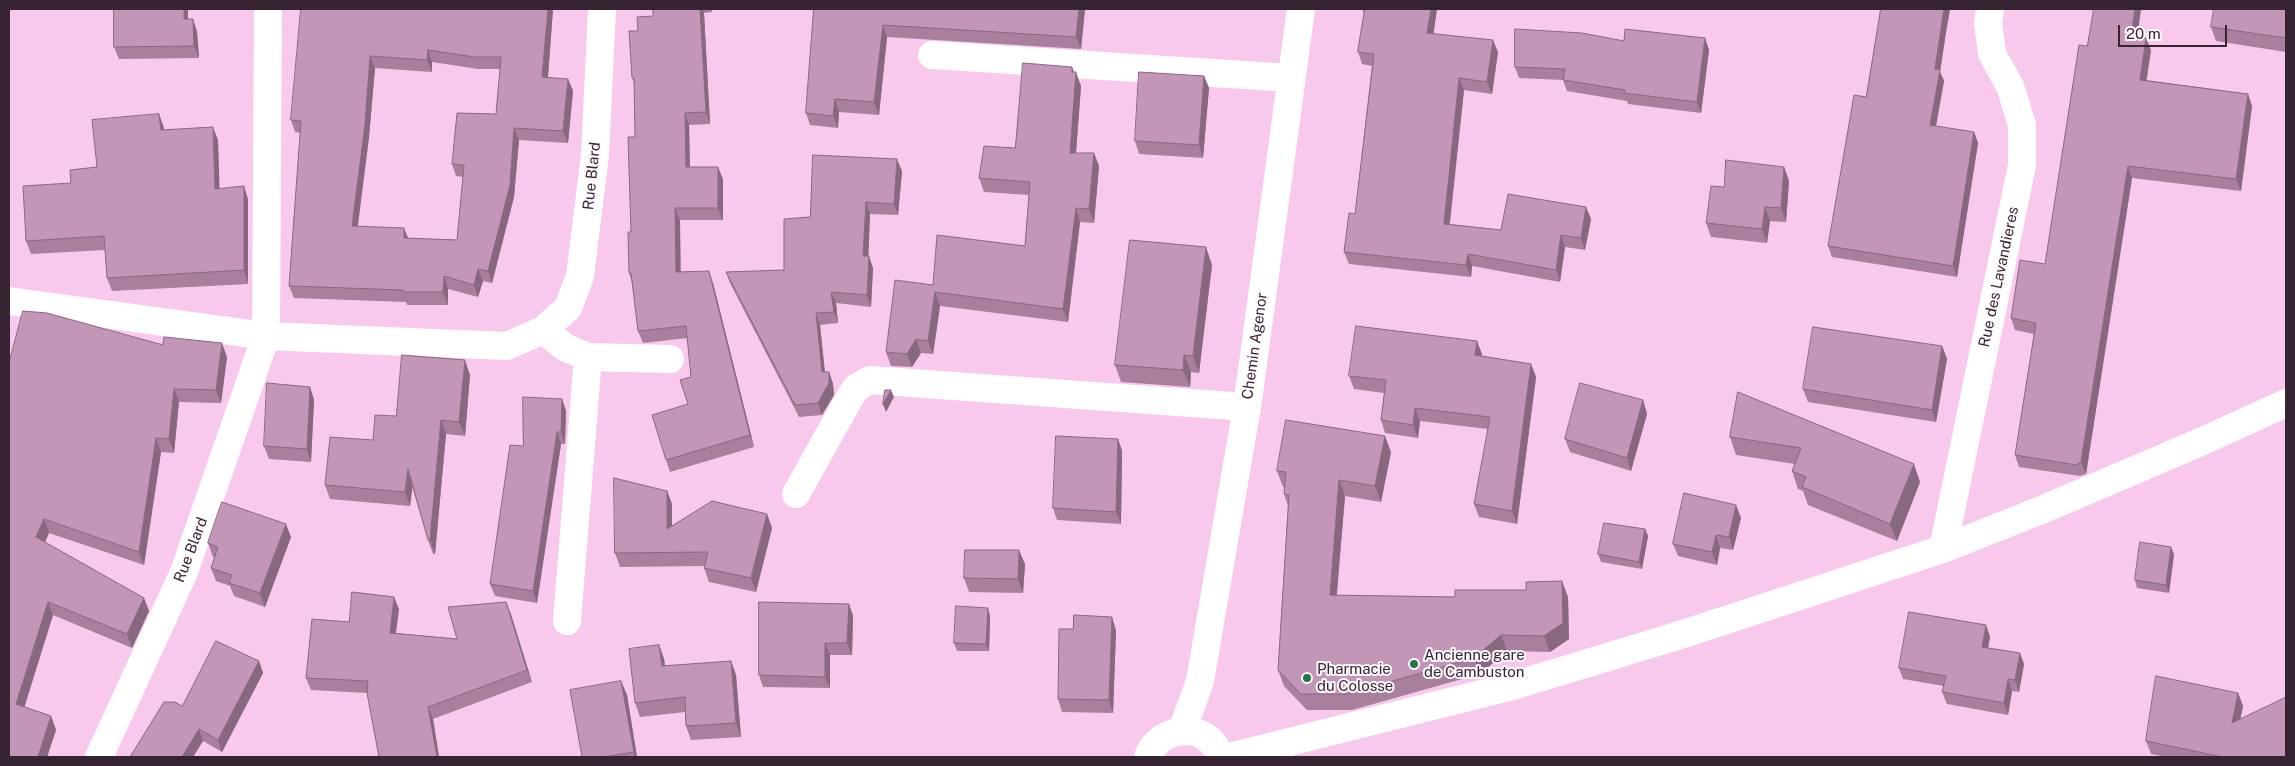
<!DOCTYPE html>
<html>
<head>
<meta charset="utf-8">
<style>
	body { margin:0 }
	#map { position:relative; width:2295px; height:766px; overflow:hidden; background:#f9c9ed; font-family:"Public Sans",sans-serif }
	canvas { display:block }
	.frame { position:absolute; inset:0; border:10px solid #362432; pointer-events:none }
	.scale { position:absolute; left:2118px; top:25px; width:109px; height:22px; box-sizing:border-box; border:2px solid #362432; border-top:0; padding-left:6px; font-size:15px; line-height:18px; white-space:nowrap; color:#362432; -webkit-text-stroke:4px #fef9fd; paint-order:stroke }
</style>
</head>
<body>
<div id="map">
<canvas width="2295" height="766"></canvas>
<div class="frame"></div>
<div class="scale">20 m</div>
</div>
<script>
const ctx = document.querySelector('canvas').getContext('2d');
ctx.lineJoin = 'round';
function stroke(path, color, width, dash) {
  ctx.strokeStyle = color;
  ctx.lineWidth = width;
  ctx.lineCap = dash ? 'butt' : 'round';
  ctx.setLineDash(dash || []);
  ctx.stroke(path);
}
function paint(path, color) {
  ctx.fillStyle = color;
  ctx.fill(path, 'evenodd');
}
function write(font, color, halo, rows, align = 'center') {
  ctx.font = font + ' "Public Sans",sans-serif';
  ctx.lineWidth = 4;
  ctx.setLineDash([]);
  ctx.textBaseline = 'middle';
  ctx.strokeStyle = halo;
  ctx.fillStyle = color;
  for (const [text, x, y, turn = 0] of rows) {
    ctx.save();
    ctx.translate(x, y);
    ctx.rotate((+turn || 0) * Math.PI / 180);
    ctx.textAlign = isNaN(turn) ? turn : align;
    if (halo) ctx.strokeText(text, 0, 0);
    ctx.fillText(text, 0, 0);
    ctx.restore();
  }
}
stroke(new Path2D(`
	M932 55 1291 78
	M9 301 266 336 507 346 543 330 568 308 580 276 595 155 602 9
	M543 330 566 348 588 357 670 359
	M796 494 849 399 856 388 870 380 1247 407
	M1943 549 2022 165V125L2010 86 1992 54 1988 23 1990 9
	M567 621 588 357
	M99 757 184 572 266 336 268 9
	M1229 757 1509 687 1677 636 1943 549 2039 511 2203 441 2286 403`), '#fff', 28);
stroke(new Path2D(`
	M1182 731 1200 681 1247 407 1301 9
	M1148 757C1155 734 1187 723 1207 738 1214 743 1218 750 1221 757`), '#fff', 28);
paint(new Path2D(`
	M188 9V19H193L197 32 199 58 119 59 114 47Z
	M368 9H553L548 78 568 79 573 91 568 143 519 140 514 197 492 283 483 281 478 297 448 289V305H407L406 302 294 298 289 286 301 133 295 132 291 120ZM432 62 478 69H500L496 114 452 164 456 176 463 177 457 240 408 238 358 226 369 137 375 68 432 72Z
	M653 9H712V12L704 13 710 124 689 125 690 167 723 179V220H680V272L713 283 754 447 670 472 666 460 688 404 691 377 688 338 643 343 638 331 632 282 629 273 635 137 634 83 632 78 638 31 653 16Z
	M814 9H1085L1081 49 887 37 879 115 839 112 838 128 810 125 806 113Z
	M1362 9H1437L1433 33 1498 52 1492 94 1464 90 1450 224 1501 230 1586 207 1591 219 1585 250 1565 247 1560 282 1472 266 1471 277 1349 264 1344 252 1355 214 1372 66 1362 64 1358 52 1364 13Z
	M1881 9H1950L1946 32 1940 72 1944 81 1936 126 1974 132 1978 143 1957 277 1832 257 1828 246 1866 97Z
	M2286 9V52L2216 41 2211 27Z
	M2137 36 2151 50 2146 80 2248 94 2252 106 2241 191 2132 178 2086 474 2080 476 2019 467 2015 455 2034 334 2015 330 2011 318 2045 264 2087 46Z
	M1705 38 1709 50 1701 113 1628 104 1627 101 1567 91 1563 80 1519 78 1515 67 1624 41Z
	M1074 72 1081 86 1076 153H1094L1099 166 1094 223 1080 222 1068 322 940 306 933 354 921 353 912 367 891 366 886 352 933 285 1025 246 1029 195 984 192 979 178 1015 148Z
	M1204 76 1209 88 1203 158 1139 154 1135 141Z
	M159 114 164 130 218 140 219 188 248 199V284L112 291 107 278 105 250 31 254 26 241 97 167Z
	M1784 167 1789 181 1786 222 1770 221 1767 243 1711 237 1706 223 1724 187Z
	M902 171 898 215 870 214 868 256 873 268 871 307 836 303 838 323 820 325 825 372H829L833 384 834 395 822 415 799 417 730 283 726 272 784 270 810 217Z
	M1212 265 1199 373 1191 372 1190 387 1121 382 1115 365Z
	M1477 341 1481 356 1531 364 1536 377 1517 524 1479 517 1474 504 1488 429 1420 421 1418 438 1385 433 1381 420 1384 393 1354 389 1349 376Z
	M163 345 227 357 221 403 179 402 174 453 161 452 144 565 49 533 45 542 144 598 149 611 132 648 53 615 24 707 51 716 56 730 47 757H9V363Z
	M1942 346 1947 359 1936 422 1808 402 1803 389Z
	M470 375 465 436 446 434 435 554H433L428 540 412 486 410 506 330 499 325 485 373 440 396 416Z
	M310 387 314 400 311 462 269 459 264 446Z
	M1738 392 1920 482 1897 541 1808 505 1803 491 1798 489 1792 471 1795 464 1736 455 1730 437Z
	M562 399 566 411 565 444H561L537 603 495 596 490 584 523 446Z
	M1643 400 1647 414 1631 471 1570 452 1565 439Z
	M1118 439 1122 451 1121 524 1057 520 1053 508Z
	M1391 452 1381 502 1345 496 1337 595 1455 597H1568L1569 639 1550 652 1507 651 1480 674 1352 710H1307L1284 686 1278 670 1288 506 1284 494 1285 487H1283L1277 471Z
	M667 491 672 504V526L767 514 772 528 756 592 709 582 704 568V566L620 567 615 553Z
	M1736 505 1741 518 1733 550 1720 548 1717 565 1678 556 1673 544Z
	M1645 529 1648 536 1642 569 1601 562 1598 554Z
	M291 537 265 607 234 596 230 586 216 581 211 568 215 557H213L208 543Z
	M2174 554 2169 593 2137 588 2135 580Z
	M1025 564 1023 593 969 592 964 578Z
	M506 602 532 682 433 719 439 757H379L367 693 311 690 306 678 349 622 399 609 396 633 457 639Z
	M849 604 853 616 852 655H830V688L763 687 759 675Z
	M990 616 989 651H957L954 643Z
	M1112 617 1116 631 1113 713 1062 712 1058 699 1073 629Z
	M1986 625 1990 637 1988 648 2024 664 2019 692 2012 691 2008 715 1947 704 1942 692 1944 686 1903 679 1899 668Z
	M659 645 664 659 665 666 731 661 736 675 741 737 691 740 686 726 685 712 640 717 635 703Z
	M259 661 263 673 222 752 203 741 193 757H130L182 706Z
	M621 681 627 695 637 757H582Z
	M2238 693 2243 706 2240 719 2286 757H2166L2151 754 2146 741Z`), '#a8809d');
paint(new Path2D(`
	M184 9H188V31L184 19Z
	M548 9H553L547 89 542 77Z
	M700 9H703L704 13 710 124 706 112Z
	M1079 9H1085L1081 49 1076 37Z
	M1431 9H1437L1432 45 1427 33Z
	M1944 9H1950L1946 32 1940 72 1944 81 1934 136 1930 125 1935 69Z
	M2135 9H2141L2136 47 2131 35Z
	M193 19 197 32 199 58 194 46Z
	M883 25 887 37 879 115 874 102Z
	M1705 38 1709 50 1701 113 1697 102Z
	M2146 38 2151 50 2145 91 2140 80Z
	M1493 40 1498 52 1492 94 1487 82Z
	M428 50 432 62V72L427 60Z
	M370 56 375 68 369 137 356 238 352 226Z
	M1072 67 1076 77V72L1081 86 1075 166 1070 153Z
	M1204 76 1209 88 1203 158 1199 145Z
	M1459 78 1464 90 1448 236 1444 224Z
	M568 79 573 91 568 143 563 131Z
	M2248 94 2252 106 2241 191 2236 179Z
	M835 99 839 112 838 128 833 116Z
	M685 113 689 125 690 179 686 167Z
	M159 114 164 128 166 143 161 130Z
	M213 127 218 140 220 202 215 189Z
	M514 128 519 140 514 197 492 283 488 271Z
	M1974 132 1978 143 1957 277 1953 266Z
	M1094 153 1099 166 1094 223 1089 209Z
	M897 159 902 171 898 215 894 204Z
	M2128 166 2132 178 2086 474 2081 462Z
	M718 167 723 179V220L718 208Z
	M1784 167 1789 181 1786 222 1781 208Z
	M244 186 248 199V284L244 270Z
	M866 202 870 214 868 267 863 256Z
	M1586 207 1591 219 1585 250 1581 238Z
	M1765 207 1770 221 1767 243 1762 229Z
	M675 208 680 220 681 284 676 272Z
	M1076 208 1080 222 1068 322 1063 309Z
	M404 228 409 240 404 238Z
	M1561 235 1565 247 1560 282 1556 270Z
	M1206 247 1212 265 1199 373 1193 356Z
	M1468 254 1472 266 1471 277 1466 265Z
	M869 256 873 268 871 307 867 295Z
	M478 269 483 281 478 297 474 285Z
	M709 271 713 283 754 447 750 435Z
	M444 276 448 289V305L443 292Z
	M831 292 836 303 838 323 834 312Z
	M935 292 940 306 933 354 928 341Z
	M816 313 820 325 826 384 822 372Z
	M916 339 921 353 912 367 907 354Z
	M1477 341 1482 354 1480 368 1475 355Z
	M222 343 227 357 221 403 216 390Z
	M1942 346 1947 359 1936 422 1932 410Z
	M1184 355 1191 372 1190 387 1183 370Z
	M465 360 470 375 465 436 459 422Z
	M1531 364 1536 377 1517 524 1512 511Z
	M829 372 833 384 834 395 822 415 818 403Z
	M310 387 314 400 311 462 307 449Z
	M174 389 179 402 174 453 169 439Z
	M891 390 894 397 886 412 883 404Z
	M562 399 566 411 565 444 561 432Z
	M1643 400 1647 414 1631 471 1627 458Z
	M1415 408 1420 421 1418 438 1413 425Z
	M441 420 446 434 435 554 430 540Z
	M557 432 561 444 537 603 533 591Z
	M1385 436 1391 452 1381 502 1375 486Z
	M156 438 161 452 144 565 139 552Z
	M1118 439 1122 451 1121 524 1116 512Z
	M1914 464 1920 482 1897 541 1890 524Z
	M408 469 413 483 410 506 405 492Z
	M1339 480 1345 496 1335 611 1330 595Z
	M667 491 672 504V543L667 529Z
	M1736 505 1741 518 1733 550 1729 537Z
	M767 514 772 528 756 592 751 578Z
	M44 519 49 533 41 551 36 537Z
	M286 524 291 537 265 607 260 593Z
	M1645 529 1648 536 1642 569 1639 562Z
	M1716 535 1720 548 1717 565 1712 552Z
	M2171 547 2174 554 2169 593 2166 585Z
	M1019 550 1025 564 1023 593 1018 579Z
	M1562 581 1568 597 1569 639 1550 652 1544 636Z
	M394 597 399 609 394 645 390 633Z
	M144 598 149 611 132 648 127 634Z
	M48 602 53 615 21 718 16 704Z
	M506 602 511 614 532 682 527 670Z
	M849 604 853 616 852 655 847 643Z
	M988 608 990 616 989 651 986 644Z
	M1112 617 1116 631 1113 713 1109 700Z
	M1986 625 1990 637 1986 658 1982 647Z
	M1501 635 1507 651 1480 674 1474 658Z
	M825 643 830 655V688L825 677Z
	M659 645 664 659 667 680 662 666Z
	M2020 653 2024 664 2019 692 2015 680Z
	M259 661 263 673 222 752 218 740Z
	M731 661 736 675 741 737 736 723Z
	M2008 679 2012 691 2008 715 2004 703Z
	M621 681 627 695 637 757H635L634 752Z
	M2238 693 2243 706 2237 736 2232 723Z
	M428 707 433 719 439 757H437Z
	M51 716 56 730 47 757H38Z
	M199 729 203 741 193 757H182Z`), '#886880');
const building = new Path2D(`
	M114 9H184V19H193L194 46 114 47Z
	M301 9H548L542 77 568 79 563 131 514 128 510 185 488 271 478 269 474 285 444 276 443 292H403V290L289 286 301 121 291 120ZM428 50 474 57H501L496 114 457 113 452 164 464 165 457 240 404 238V228L352 226 365 125 370 56 427 60Z
	M653 9H700L706 112 685 113 686 167H718V208H675L676 272 709 271 750 435 666 460 652 415 688 404 680 380 691 377 686 326 638 331 631 273H629L628 232H631L628 137H635L634 78H632L629 31H638L637 17 653 16Z
	M814 9H1079L1076 37 883 25 874 102 835 99 833 116 806 113Z
	M1365 9H1431L1427 33 1493 40 1487 82 1459 78 1444 224 1501 230 1508 194 1586 207 1581 238 1561 235 1556 270 1468 254 1466 265 1344 252 1349 213 1355 214 1374 54 1358 52Z
	M1881 9H1944L1935 69 1940 70 1930 125 1974 132 1953 266 1828 246 1854 95 1866 97Z
	M2094 9H2135L2131 35 2146 38 2140 80 2248 94 2236 179 2128 166 2081 462 2076 465 2015 455 2036 323 2011 318 2020 260 2045 264 2079 45 2087 46Z
	M2214 9H2286V38L2211 27Z
	M1515 29 1582 33 1624 41 1625 29 1705 38 1697 102 1624 93 1625 90 1563 80 1565 69 1515 67Z
	M1023 63 1072 67V72H1076L1070 153H1094L1089 209 1076 208 1063 309 935 292 928 341 916 339 907 354 886 352 895 280 933 285 937 235 1025 246 1030 182 979 178 984 146 1015 148Z
	M1139 72 1204 76 1199 145 1135 141Z
	M159 114 161 130 213 127 215 189 244 186V270L107 278 104 236 26 241 23 186 71 183 70 170 97 167 92 120Z
	M813 155 897 159 894 204 866 202 863 256H869L867 295 831 292 834 312 816 313 822 372H829V383L818 403 795 405 726 272 784 270V219L810 217Z
	M1726 160 1784 167 1781 208 1765 207 1762 229 1706 223 1711 186 1724 187Z
	M1130 240 1206 247 1193 356 1184 355 1183 370 1115 365Z
	M23 311 47 313 163 345 164 337 222 343 216 390 174 389 169 439 156 438 139 552 44 519 36 537 144 598 127 634 48 602 16 704 51 716 38 757H9V363Z
	M1356 326 1477 341 1475 355 1531 364 1512 511 1474 504 1490 417 1415 408 1413 425 1381 420 1386 380 1349 376Z
	M1813 327 1942 346 1932 410 1803 389Z
	M402 355 465 360 459 422 441 420 430 540H428L408 469 405 492 325 485 330 437 373 440 375 415 396 416Z
	M267 383 310 387 307 449 264 446Z
	M1580 383 1643 400 1627 458 1565 439Z
	M885 390H891L883 404Z
	M1738 392 1914 464 1890 524 1802 487 1806 477 1792 471 1801 448 1730 437Z
	M523 397 562 399 561 432H557L533 591 490 584 510 445 523 446Z
	M1286 420 1385 436 1375 486 1339 480 1330 595 1455 597V590H1526V582L1562 581 1563 623 1544 636 1501 635 1474 658 1347 694H1301L1278 670 1289 495 1284 494 1286 472 1277 471Z
	M1056 436 1118 439 1116 512 1053 508Z
	M614 478 667 491V529L712 501 767 514 751 578 704 568 708 552 615 553Z
	M1684 493 1736 505 1729 537 1716 535 1712 552 1673 544Z
	M222 502 286 524 260 593 229 583 232 575 211 568 218 547 208 543Z
	M1604 523 1645 529 1639 562 1598 554Z
	M2140 542 2171 547 2166 585 2135 580Z
	M965 550H1019L1018 579 964 578Z
	M352 592 394 597 390 633 457 639 448 607 506 602 527 670 428 707 437 757H379L367 693 368 681 306 678 312 619 349 622Z
	M759 602 849 604 847 643H825V677L759 675Z
	M956 606 988 608 986 644 954 643Z
	M1909 612 1986 625 1982 647 2020 653 2015 680 2008 679 2004 703 1942 692 1946 676 1899 668Z
	M1074 615 1112 617 1109 700 1058 699 1059 629H1073Z
	M216 641 259 661 218 740 199 729 182 757H130L164 702H175L182 706Z
	M659 645 662 666 731 661 736 723 686 726 685 697 635 703 629 649Z
	M2156 676 2238 693 2232 723 2286 697V757H2223L2146 741Z
	M621 681 634 752 603 757H582L570 690Z`);
paint(building, '#c395b7');
stroke(building, '#886880', 1);
for (const [x, y, r, color] of [
	[1414,664,5,"#217649"],
	[1307,678,5,"#217649"]
]) {
  const dot = new Path2D();
  dot.arc(x, y, r, 0, 2 * Math.PI);
  ctx.fillStyle = color;
  ctx.fill(dot);
  stroke(dot, '#fef9fd', 2);
}
write('15px', '#362432', '#fef9fd', [
	["Rue Blard",592,176,-84],
	["Rue des Lavandieres",1999,277,-78],
	["Chemin Agenor",1255,346,-82],
	["Rue Blard",191,550,-69]
]);
write('15px', '#362432', '#fef9fd', [
	["Ancienne gare",1424,655],
	["de Cambuston",1424,672],
	["Pharmacie",1317,669],
	["du Colosse",1317,686]
], 'left');
</script>
</body>
</html>
